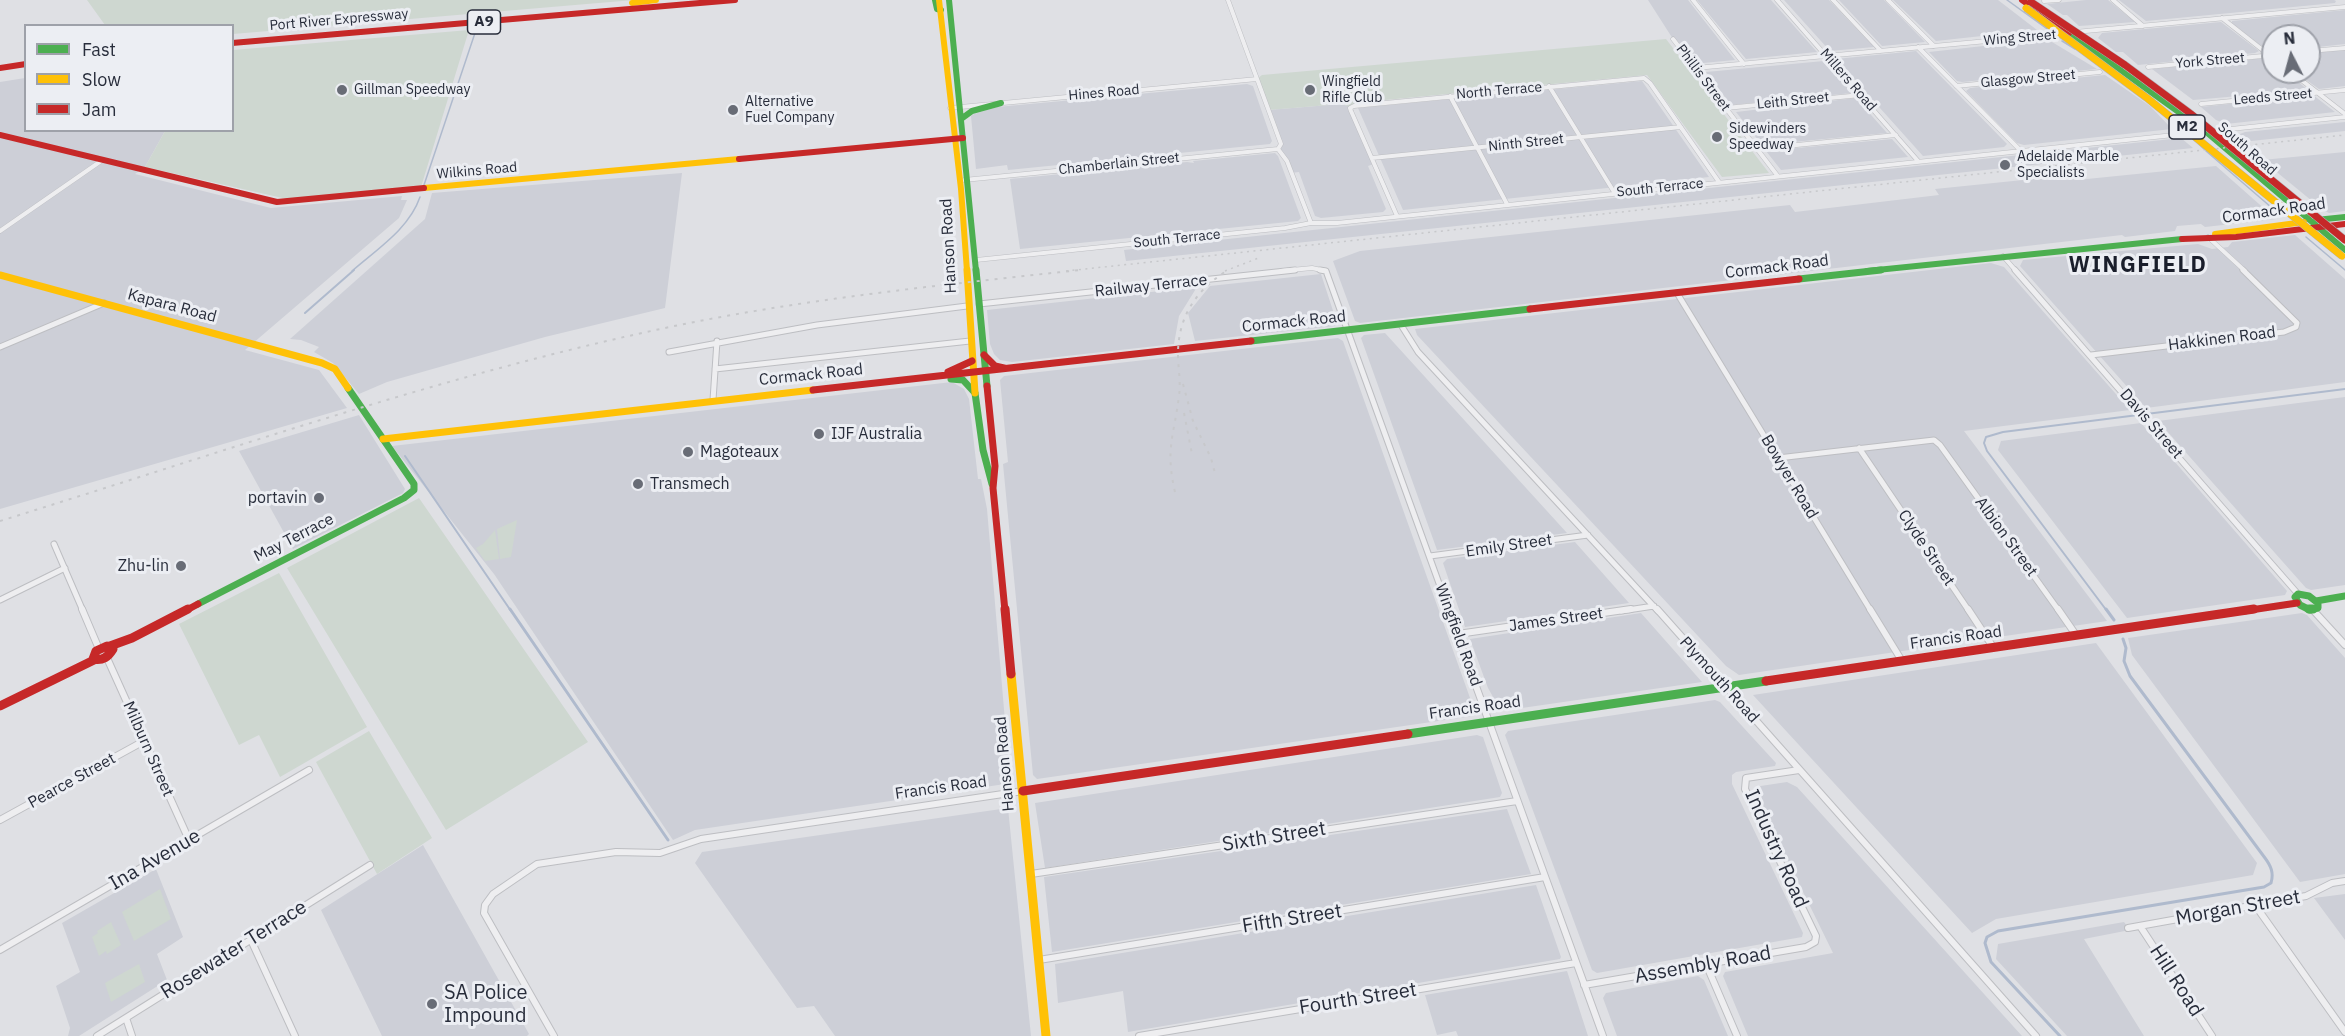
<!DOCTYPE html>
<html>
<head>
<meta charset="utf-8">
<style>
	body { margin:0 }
	#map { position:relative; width:2345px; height:1036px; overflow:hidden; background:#dfe0e4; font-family:"IBM Plex Sans",sans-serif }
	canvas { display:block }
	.legend { position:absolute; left:24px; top:24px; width:210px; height:108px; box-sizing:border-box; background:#eceef3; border:2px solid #9ea1a9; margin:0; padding:8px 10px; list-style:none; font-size:18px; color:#282d3b }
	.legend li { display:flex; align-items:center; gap:12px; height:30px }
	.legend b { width:30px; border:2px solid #9ea1a9 }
	.north { position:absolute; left:2261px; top:24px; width:60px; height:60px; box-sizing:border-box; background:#eceef3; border:2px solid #9ea1a9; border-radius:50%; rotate:354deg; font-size:16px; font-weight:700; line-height:24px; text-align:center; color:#282d3b }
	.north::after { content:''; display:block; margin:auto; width:21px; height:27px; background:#686c76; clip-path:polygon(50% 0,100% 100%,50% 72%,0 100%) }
</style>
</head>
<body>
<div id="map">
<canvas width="2345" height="1036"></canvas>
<ul class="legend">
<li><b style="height:8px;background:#4caf50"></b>Fast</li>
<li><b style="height:8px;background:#ffc107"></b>Slow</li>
<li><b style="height:8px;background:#c62828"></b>Jam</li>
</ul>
<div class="north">N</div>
</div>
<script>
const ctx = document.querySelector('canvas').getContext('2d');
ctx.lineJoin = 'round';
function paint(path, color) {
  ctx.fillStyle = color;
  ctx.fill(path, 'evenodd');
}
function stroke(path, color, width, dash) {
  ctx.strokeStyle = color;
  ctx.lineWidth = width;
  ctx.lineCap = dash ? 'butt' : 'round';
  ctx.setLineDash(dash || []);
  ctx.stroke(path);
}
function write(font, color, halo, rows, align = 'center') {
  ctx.font = font + ' "IBM Plex Sans",sans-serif';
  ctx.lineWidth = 6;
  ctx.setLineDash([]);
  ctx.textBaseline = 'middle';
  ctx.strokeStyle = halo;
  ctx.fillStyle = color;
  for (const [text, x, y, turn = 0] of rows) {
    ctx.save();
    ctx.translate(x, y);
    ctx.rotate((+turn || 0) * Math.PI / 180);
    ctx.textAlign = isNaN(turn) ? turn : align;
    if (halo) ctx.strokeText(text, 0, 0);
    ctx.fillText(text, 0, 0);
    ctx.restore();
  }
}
paint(new Path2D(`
	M1648 0H1688L1735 60 1703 63 1696 59 1673 39Z
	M1697 0H1771L1817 52 1746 59Z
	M1784 0H1829L1874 47 1830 51Z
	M1839 0H1884L1925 42 1882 46Z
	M1893 0H1998L2037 30 1936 41Z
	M2086 0H2108L2135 22 2079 26 2067 15H2063L2047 4Z
	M2119 0H2334L2336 1 2335 3 2146 21Z
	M2345 10V44L2309 48V36H2273L2271 51 2266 50 2232 23V21Z
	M2221 22 2259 51 2255 53 2138 65 2123 52H2116L2098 38 2102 33Z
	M2047 39 2097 69 1962 82 1957 81 1929 52Z
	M2345 50V86L2319 89 2295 72H2309V53Z
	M1916 51 2007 144 2004 147 1923 156 1836 59Z
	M2265 58 2273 62V72H2286L2308 90 2193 100 2152 69Z
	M1824 61 1852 93 1731 105 1706 72Z
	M2105 75 2150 106 2172 129 2024 145 2017 143 1966 91 1970 88Z
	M25 78 26 130 165 131 145 167 135 174 271 208 402 196 401 200H407L399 218 245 350 319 370 347 408 0 509V82Z
	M1642 81 1709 177 1403 210 1358 108Z
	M1247 84 1253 86 1272 141 1270 144 1008 170 1007 165 976 169 971 116 974 114 997 107Z
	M2313 95 2335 112 2226 124 2216 120 2201 107Z
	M1856 98 1887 133 1762 145 1736 112Z
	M1341 104 1351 107 1374 164 1368 166 1386 209 1383 212 1321 218 1315 216 1299 172 1291 173 1283 153 1278 149 1281 144 1268 110Z
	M2345 122V131L2242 142 2235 136 2245 132Z
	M2181 138 2193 148 1126 261 1124 250Z
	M1892 139 1908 157 1781 170 1766 151Z
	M2345 152V211L2329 213 2323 210 2262 160Z
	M1275 153 1278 156 1301 218 1298 221 1020 249 1010 179 1187 162 1194 163 1193 161Z
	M2216 166 2276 219 2205 227 2201 224 2177 226 2175 231 2125 237 2122 235 1360 323 1355 321 1333 261 1360 251 1790 205 1795 212 1939 195 1935 189 2072 175 2077 180Z
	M682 173 665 308 545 337 387 382 359 394 333 363 314 352 319 347 301 340 290 339 425 219 432 193Z
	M2295 235 2345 279V382L2146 408 2020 266 2023 260 2198 244 2212 249 2228 247 2232 242Z
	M1991 263 2004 267 2130 410 1964 431 2107 621 1739 675 1726 666 1417 335 1415 329Z
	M1321 274 1337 323 1335 326 1195 341 1188 313 1210 286Z
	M1197 287 1179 316 1174 344 1012 362 1000 360 994 354 990 344 987 310Z
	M1385 333 1567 533 1437 550 1361 338 1364 335Z
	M1338 338 1343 341 1475 712 1473 716 1037 779 1033 775 1003 464 1008 462 1000 380 1004 376Z
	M952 382 964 389 969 399 978 479H981L987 509 1010 780 1005 784 695 830 673 840 494 574 392 446Z
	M2345 397V585L2311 590 2306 588 2158 421Z
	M359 415 405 489 403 493 293 549 239 451Z
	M2141 423 2287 591 2285 595 2127 618 1998 450 2001 441Z
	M1575 542 1629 603 1465 627 1443 563 1447 559Z
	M1641 613 1702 682 1501 711 1488 688 1470 639Z
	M2302 613 2307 615 2345 658V874L2300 882 2132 655 2128 638Z
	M2096 643 2257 863 2253 875 1996 919 1972 933 1753 695Z
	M1715 700 1720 702 1776 763 1775 766 1736 772 1732 775V784L1803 933 1802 937 1597 973 1592 970 1505 735 1508 731Z
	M1477 735 1483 737 1502 793 1500 797 1045 868 1035 803Z
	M1787 782 1797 787 2022 1036H1748L1723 976 1725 972 1833 953 1754 792V787Z
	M1008 808 1031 1036H835L814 1006 797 1008 695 863 702 852Z
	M1507 809 1531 874 1052 952 1044 877Z
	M423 845 529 1034 527 1036H382L321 910Z
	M156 869 183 937 157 954 167 980 79 1036H68L70 1028 56 986 80 972 62 923Z
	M1536 885 1561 957 1560 959 1128 1032 1123 991 1058 1003 1055 964Z
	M2345 894V940L2314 898Z
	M2124 922 2130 930 2084 939 2144 1036H2067L1996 959 1998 944Z
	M1567 971 1588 1036H1458L1456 1031 1437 1035 1425 995Z
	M1698 976 1704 980 1728 1036H1617L1603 998 1606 993Z`), '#cdcfd7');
paint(new Path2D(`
	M87 0H634L233 34 232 26 105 25Z
	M469 30 421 187 287 199 145 167 165 131 232 130 233 50Z
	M1666 39 1769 173 1722 177 1647 75 1364 102V104L1351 107 1341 104 1268 110 1257 79 1262 75Z
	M419 498 588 742 446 830 287 568Z
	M517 520 511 557 500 559 497 529Z
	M495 530 499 559 485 561 476 548 483 544Z
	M279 573 367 727 280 777 259 735 239 745 179 624Z
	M369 731 432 838 377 874 316 762Z
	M160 889 171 919 134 941 122 912Z
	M111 922 121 945 107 954 106 951 99 956 92 937 98 933 97 931Z
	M139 964 145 982 111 1002 105 983Z`), '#ced7d0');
stroke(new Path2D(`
	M2007 0 2050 31
	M2062 41 2075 49
	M2193 139 2204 149
	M2206 151 2279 214
	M424 185 477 27
	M2306 237 2345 270
	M352 271C377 249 409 229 420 197`), '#afbacd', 1.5);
stroke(new Path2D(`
	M305 313 354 270
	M405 456 511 611
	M2107 611 1987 451 1984 443 1986 437 2003 432 2345 389`), '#afbacd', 2);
stroke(new Path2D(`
	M510 609 668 840
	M2106 609 2114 620
	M2060 1036 1991 962 1985 943 1987 937 1998 931 2264 887 2271 883C2274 873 2271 866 2265 858L2130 676 2124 661 2126 648 2123 639`), '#afbacd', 3);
const streetFar2 = new Path2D(`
	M1228 0 1281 144 1278 149 1287 161 1311 223
	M1693 0 1744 64
	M1777 0 1918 161
	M1833 0 1881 51
	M1888 0 1934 46
	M2113 0 2143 26
	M2044 1 2059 0
	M2222 18 2269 55
	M2075 32 2345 7
	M1673 39 1777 175
	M1918 47 2020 150
	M2309 51 2345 48
	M2148 67 2273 55
	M1696 68 2063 34
	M2291 72 2345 114
	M1549 86 1614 192
	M1956 86 2100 72
	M1450 96 1507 204
	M2201 104 2345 90
	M950 108 1257 79
	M1726 108 1861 95
	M1757 149 1896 135
	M1372 158 1681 127
	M964 180 1278 149
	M1397 216 1351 111 1350 108 1354 106 1644 78 1650 83 1719 182
	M0 231 101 161
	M2208 237 2245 271
	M2003 256 2016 271
	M976 260 1285 228 1311 223H1337L2345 117
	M1281 271 1312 268 1326 271`);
const streetFar1 = new Path2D(`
	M1320 270 1326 271 1449 611
	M2015 270 2298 594
	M1677 293 1871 611
	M979 304 1295 270
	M1401 325 1418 352 1658 611
	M0 347 104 303
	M669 352 817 325 967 306
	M2091 355 2284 332 2296 327 2297 323 2243 270
	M715 369 970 341
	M713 400 717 341
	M1859 448 1969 611
	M1778 458 1934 440 1940 445 2059 611
	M54 544 83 611
	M1430 556 1588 535
	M0 600 65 568
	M1621 611 1654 606`);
const street = new Path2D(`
	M82 609 99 649
	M1448 609 1603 1036
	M1657 609 2036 1036
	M1870 609 1902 661
	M1968 609 1993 647
	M2058 609 2076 635
	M2313 610 2345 645
	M1458 634 1631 609
	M107 658 189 840
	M0 820 144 741
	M1031 874 1517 801
	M2255 905 2345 1032
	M2140 926 2212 1036
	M2128 928 2306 896 2332 883 2345 881
	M251 940 295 1036
	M0 950 309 770
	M1039 960 1545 877
	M1706 964 1737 1036
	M1584 985 1806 947 1815 942 1816 936 1745 789 1746 778 1799 770
	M126 1018 132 1036
	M97 1036 370 865
	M554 1036 484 913 485 905 493 894 537 864 616 852 660 853 701 839 1023 791
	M1139 1036 1576 963`);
stroke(streetFar2, '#bdbec2', 5);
stroke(streetFar1, '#bdbec2', 7);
stroke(street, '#bdbec2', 8);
stroke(streetFar2, '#eeeef0', 4);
stroke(streetFar1, '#eeeef0', 5);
stroke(street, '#eeeef0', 6);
stroke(new Path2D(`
	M935 0 937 9 941 10
	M949 0 976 271
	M2069 33 2205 131 2345 250
	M961 119 972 111 1001 103
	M2316 220 2345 217
	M1867 271 2182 239`), '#4caf50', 6);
stroke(new Path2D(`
	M976 270 987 386
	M1799 279 1881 270
	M1251 341 1530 309
	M951 379 963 380 975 393
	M975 393 983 450 992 484
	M2298 594 2309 596 2318 603V608L2310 610 2300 605 2295 597Z
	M2316 601 2345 596
	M198 604 404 498 414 490V484L348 388`), '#4caf50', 7);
stroke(new Path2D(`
	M2309 609H2313
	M1408 734 1766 681`), '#4caf50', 9);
stroke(new Path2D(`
	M939 0 961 189 967 271
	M632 3 656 0
	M424 188 739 159
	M2215 234 2304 222`), '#ffc107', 6);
stroke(new Path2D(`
	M967 270 975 393
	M0 275 322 363 335 369 348 388
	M383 439 813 390`), '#ffc107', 7);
stroke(new Path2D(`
	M1011 674 1046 1036`), '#ffc107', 9);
stroke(new Path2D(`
	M2022 0 2069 33
	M232 43 735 0
	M0 68 26 64
	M0 135 277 202 424 188
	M739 159 963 138
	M2182 239 2236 237 2345 224`), '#c62828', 6);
stroke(new Path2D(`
	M1530 309 1799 279
	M984 355 995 366 1004 368
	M948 372 972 361
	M987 386 995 466 993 488 1005 611
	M813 390 1251 341
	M185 611 198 604
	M2244 611 2297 603`), '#c62828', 7);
stroke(new Path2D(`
	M1005 609 1011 674
	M107 646 113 649C108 657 103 661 93 659L96 651Z
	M110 646 132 638 188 609
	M1766 681 2254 609
	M0 706 94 660
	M1023 791 1408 734`), '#c62828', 9);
stroke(new Path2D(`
	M1066 271 2345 135
	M1225 271 1261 257`), '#c7c8cb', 1.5, [2, 4.5]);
stroke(new Path2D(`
	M1183 384 1193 421 1211 458 1216 477
	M1184 413 1192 454
	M1175 492C1165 449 1174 436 1179 396 1181 381 1178 368 1178 354 1178 316 1197 289 1228 270
	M0 521C220 453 439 376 665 328 802 299 941 285 1080 270`), '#c7c8cb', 2, [3, 6]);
const slowBridge = new Path2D(`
	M2026 8 2147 98 2342 256`);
const jamBridge = new Path2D(`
	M2031 2 2125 65 2191 114 2345 240`);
stroke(slowBridge, '#b2b3b8', 8, []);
stroke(jamBridge, '#b2b3b8', 8, []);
stroke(slowBridge, '#ffc107', 7);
stroke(jamBridge, '#c62828', 7);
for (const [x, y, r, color] of [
	[342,90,6,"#686c76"],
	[1310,90,6,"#686c76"],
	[733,110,6,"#686c76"],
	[1717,137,6,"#686c76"],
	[2005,165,6,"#686c76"],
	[819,434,6,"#686c76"],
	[688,452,6,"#686c76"],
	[638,484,6,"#686c76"],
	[319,498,6,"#686c76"],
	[181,566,6,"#686c76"],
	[432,1004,6,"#686c76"]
]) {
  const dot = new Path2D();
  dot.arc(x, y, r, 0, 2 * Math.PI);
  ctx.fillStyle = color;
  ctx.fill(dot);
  stroke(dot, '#eceef3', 2);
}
write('14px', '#282d3b', '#eceef3', [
	["Port River Expressway",339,20,-5],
	["Wing Street",2020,38,-5],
	["York Street",2210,61,-5],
	["Phillis Street",1703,78,53],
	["Glasgow Street",2028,79,-5],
	["Millers Road",1848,80,49],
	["North Terrace",1499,91,-5],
	["Hines Road",1104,93,-5],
	["Leeds Street",2273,97,-5],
	["Leith Street",1793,101,-6],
	["Ninth Street",1526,143,-6],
	["South Road",2247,149,41],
	["Chamberlain Street",1119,164,-6],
	["Wilkins Road",477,171,-5],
	["South Terrace",1660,188,-6],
	["South Terrace",1177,239,-6]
]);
write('14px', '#282d3b', '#eceef3', [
	["Wingfield",1322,82],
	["Rifle Club",1322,98],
	["Gillman Speedway",354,90],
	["Alternative",745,102],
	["Fuel Company",745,118],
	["Sidewinders",1729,129],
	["Speedway",1729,145],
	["Adelaide Marble",2017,157],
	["Specialists",2017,173]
], 'left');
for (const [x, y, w] of [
	[484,22,33],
	[2187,127,36]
]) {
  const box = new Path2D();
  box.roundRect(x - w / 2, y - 12, w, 24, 4.5);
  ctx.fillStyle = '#eceef3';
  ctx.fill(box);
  stroke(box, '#282d3b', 1.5);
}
write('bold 15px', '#282d3b', null, [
	["A9",484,22],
	["M2",2187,127]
]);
write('16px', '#282d3b', '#eceef3', [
	["Cormack Road",2274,211,-8],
	["Hanson Road",949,246,-93],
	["Cormack Road",1777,267,-7],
	["Railway Terrace",1151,286,-6],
	["Kapara Road",172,306,15],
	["Cormack Road",1294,322,-6],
	["Hakkinen Road",2222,339,-7],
	["Cormack Road",811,375,-6],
	["Davis Street",2151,424,49],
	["Bowyer Road",1789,477,59],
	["Albion Street",2006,537,54],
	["May Terrace",294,538,-27],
	["Emily Street",1509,546,-8],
	["Clyde Street",1926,548,56],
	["James Street",1556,620,-8],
	["Wingfield Road",1458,635,70],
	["Francis Road",1956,638,-8],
	["Plymouth Road",1719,680,48],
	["Francis Road",1475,708,-8],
	["Milburn Street",148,749,66],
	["Hanson Road",1005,764,-95],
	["Pearce Street",72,781,-29],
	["Francis Road",941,788,-8]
]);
write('16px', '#282d3b', '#eceef3', [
	["IJF Australia",831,434],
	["Magoteaux",700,452],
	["Transmech",650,484],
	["portavin",307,498,"right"],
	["Zhu-lin",169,566,"right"]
], 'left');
write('20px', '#282d3b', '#eceef3', [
	["Sixth Street",1274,837,-9],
	["Industry Road",1776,849,66],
	["Ina Avenue",155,860,-30],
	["Morgan Street",2238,908,-10],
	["Fifth Street",1292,919,-9],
	["Rosewater Terrace",234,950,-32],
	["Assembly Road",1703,965,-10],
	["Hill Road",2176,981,57],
	["Fourth Street",1358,999,-9]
]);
write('20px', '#282d3b', '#eceef3', [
	["SA Police",444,993],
	["Impound",444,1016]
], 'left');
ctx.letterSpacing = '1.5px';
write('bold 22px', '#1a1e2b', '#eceef3', [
	["WINGFIELD",2138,266]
]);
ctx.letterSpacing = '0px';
</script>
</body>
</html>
